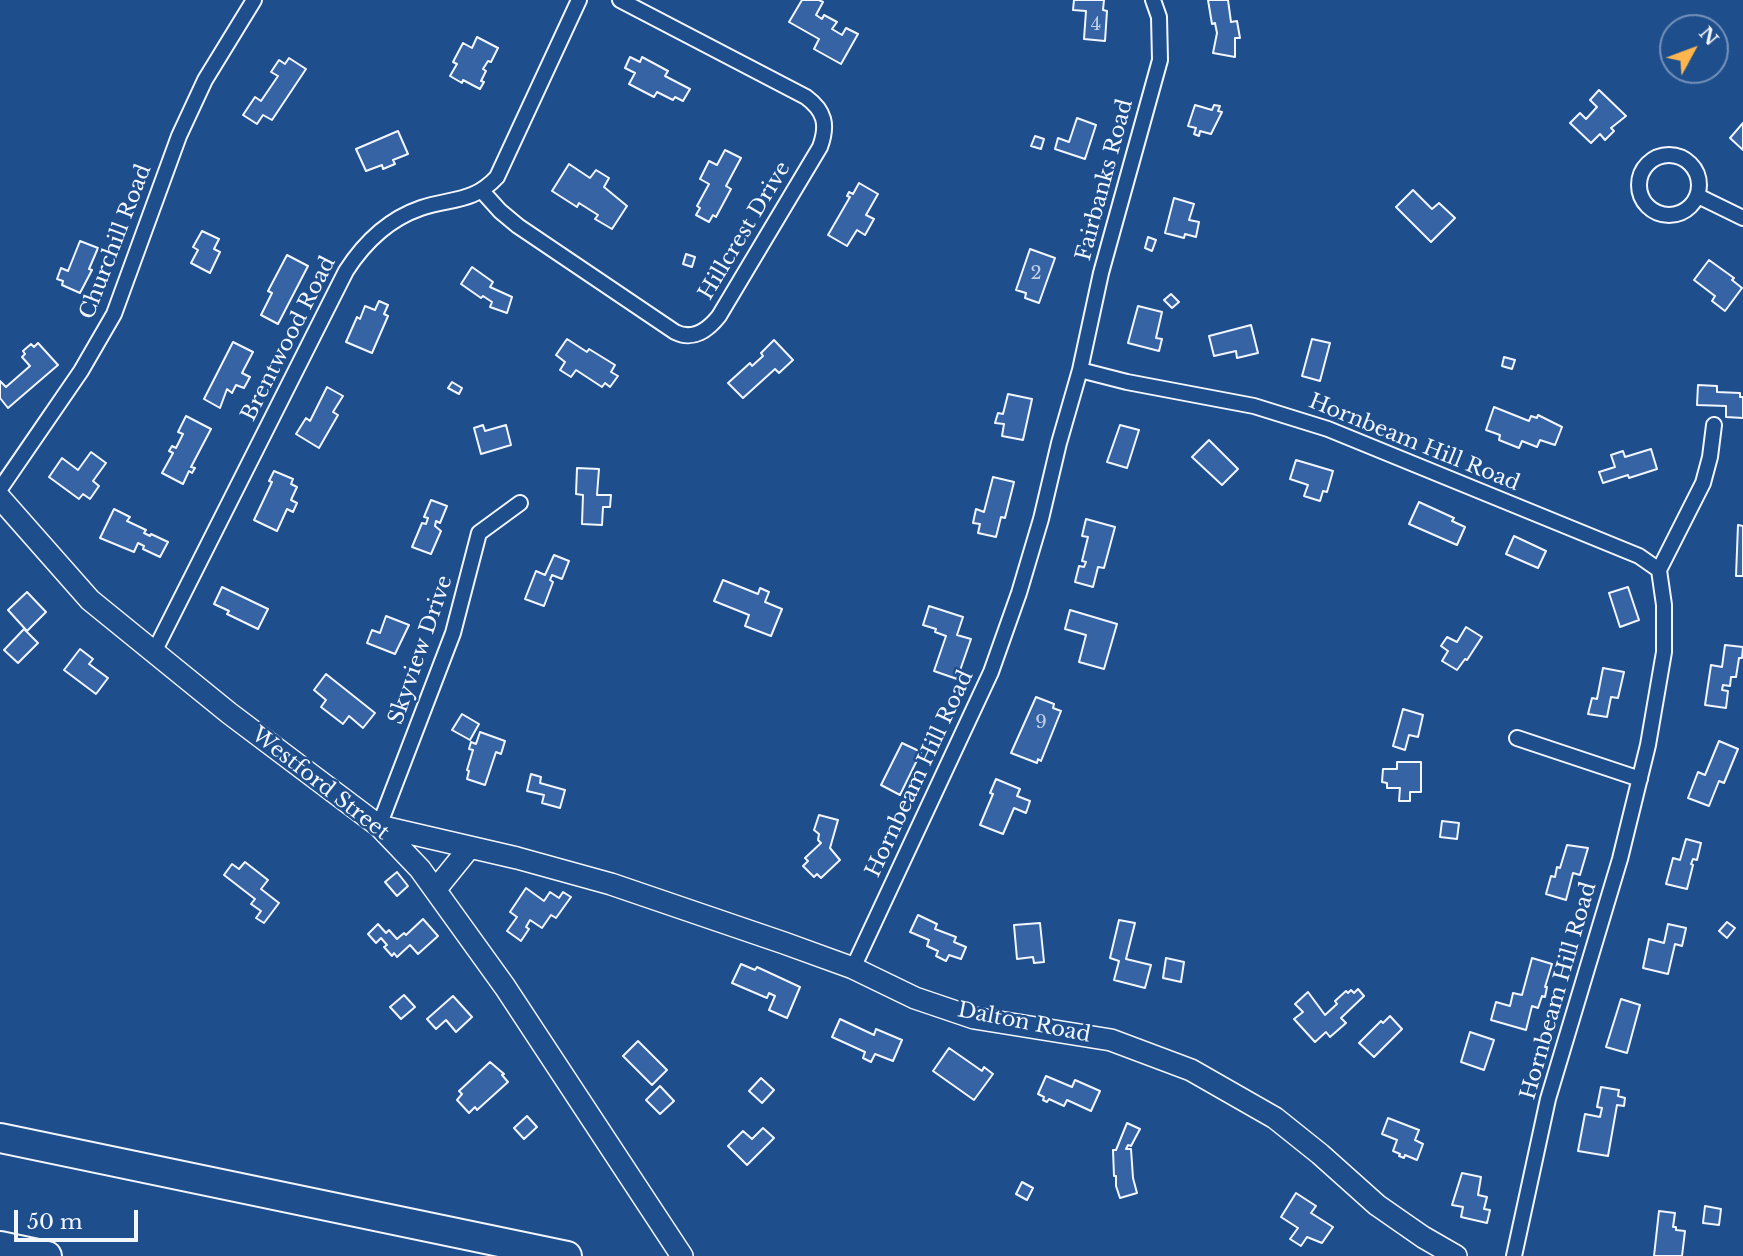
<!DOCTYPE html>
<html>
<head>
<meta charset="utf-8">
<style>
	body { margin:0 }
	#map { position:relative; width:1743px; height:1256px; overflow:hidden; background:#1f4e8c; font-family:"Libre Baskerville",serif }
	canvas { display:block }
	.north { position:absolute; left:1659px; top:14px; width:70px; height:70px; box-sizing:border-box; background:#1f4e8c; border:2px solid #7391ba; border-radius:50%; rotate:49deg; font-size:19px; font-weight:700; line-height:28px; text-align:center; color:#f2f6ff }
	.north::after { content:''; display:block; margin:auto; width:24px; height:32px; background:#ffb74d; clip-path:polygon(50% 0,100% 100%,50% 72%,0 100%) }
	.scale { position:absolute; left:14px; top:1210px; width:124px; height:32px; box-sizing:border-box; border:4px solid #f2f6ff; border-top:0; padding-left:9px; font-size:21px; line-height:24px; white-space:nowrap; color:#f2f6ff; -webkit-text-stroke:5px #1f4e8c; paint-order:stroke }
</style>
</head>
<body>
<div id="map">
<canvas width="1743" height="1256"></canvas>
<div class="north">N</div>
<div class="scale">50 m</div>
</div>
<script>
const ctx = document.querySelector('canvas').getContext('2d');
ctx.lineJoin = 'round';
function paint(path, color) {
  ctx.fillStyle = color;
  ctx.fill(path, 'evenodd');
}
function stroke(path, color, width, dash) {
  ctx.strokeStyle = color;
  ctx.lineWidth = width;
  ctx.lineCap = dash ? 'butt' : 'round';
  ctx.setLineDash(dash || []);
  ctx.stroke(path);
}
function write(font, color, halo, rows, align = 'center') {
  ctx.font = font + ' "Libre Baskerville",serif';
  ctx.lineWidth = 5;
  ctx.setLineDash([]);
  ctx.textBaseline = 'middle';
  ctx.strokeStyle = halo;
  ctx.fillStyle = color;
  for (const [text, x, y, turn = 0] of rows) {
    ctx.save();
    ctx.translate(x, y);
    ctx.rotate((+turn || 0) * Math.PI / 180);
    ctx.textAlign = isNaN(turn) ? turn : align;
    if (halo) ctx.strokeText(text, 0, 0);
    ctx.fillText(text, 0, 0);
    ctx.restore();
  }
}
const building = new Path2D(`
	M802 0H819L823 2 816 15 822 19 824 15 837 22 832 29 842 35 846 28 858 34 841 64 814 49 819 39 789 22Z
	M1074 0H1104L1103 10 1107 11 1105 41 1084 39 1086 11 1073 10Z
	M1208 0H1228L1231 22 1237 21 1240 38H1235V57L1213 53 1217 33 1215 23 1212 24Z
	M477 37 498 48 491 62 488 61 483 69 486 71 481 81 484 82 480 89 463 80 462 83 450 76 457 64 453 62 463 43 472 48Z
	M630 57 640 62 642 57 668 71 665 76 690 89 683 101 675 97 673 100 657 92 654 97 629 84 635 73 625 68Z
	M289 58 306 69 272 120 263 115 257 124 243 115 255 97 261 101 278 76 271 72 279 60 285 64Z
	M1599 90 1626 116 1611 128 1614 131 1605 140 1600 134 1591 143 1570 123 1580 113 1586 119 1597 107 1590 100Z
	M1195 105 1212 110 1214 105 1220 106 1218 111 1222 112 1211 134 1200 131 1199 136 1194 134 1196 128 1188 126Z
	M1077 118 1096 125 1085 159 1055 149 1058 138 1069 142Z
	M1743 123V150L1730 138Z
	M398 131 408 154 393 160 395 164 383 169 382 165 366 171 356 149Z
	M1035 136 1044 139 1041 149 1031 146Z
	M725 150 741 158 726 186 731 189 716 217 713 215 709 222 696 215 700 208 697 206 709 184 700 179 709 161 717 165Z
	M569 164 590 178 596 170 609 178 604 187 627 206 612 229 595 219 598 215 579 203 577 207 552 191Z
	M859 183 878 194 866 215 874 219 865 235 857 230 847 246 828 235 850 197 847 196 849 192 853 194Z
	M1413 190 1432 209 1439 203 1455 218 1431 242 1396 207Z
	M1174 198 1194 204 1189 220 1199 222 1196 237 1185 234 1184 238 1165 233Z
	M202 231 219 239 214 249 220 252 210 273 191 263 198 250 193 247Z
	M1148 237 1156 240 1152 251 1145 248Z
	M80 241 98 248 89 269 92 270 80 293 62 285 63 281 57 279 61 268 68 271Z
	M1030 249 1055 258 1039 303 1025 298 1026 293 1016 290Z
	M686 254 695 257 692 267 683 264Z
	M287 255 308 266 278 324 261 315 272 293 268 291Z
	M1709 260 1734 278 1732 280 1742 288 1725 311 1712 301 1715 296 1694 280Z
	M472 267 493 282 490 287 512 297 507 313 490 307 492 302 483 296 481 298 461 284Z
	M1171 294 1179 302 1172 308 1164 300Z
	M379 301 388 305 384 314 388 316 372 353 346 342 357 317 360 319 365 306 375 310Z
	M1138 306 1162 312 1156 338 1162 339 1159 351 1128 343Z
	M1251 325 1258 353 1237 358 1236 351 1214 356 1209 336Z
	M567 339 587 352 589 349 615 365 611 372 618 376 610 387 605 383 602 387 576 370 571 377 560 370 565 362 556 355Z
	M1312 339 1330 343 1320 381 1302 376Z
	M774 340 793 360 779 373 775 369 743 398 728 383 750 363 752 366 763 356 761 353Z
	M233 342 253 352 242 373 250 377 244 388 236 385 232 393 227 389 220 408 204 399Z
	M38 343 58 365 8 408 0 398V381L6 387 30 366 22 357 25 354 23 351 31 344 34 347Z
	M1504 357 1515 360 1512 369 1502 366Z
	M452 382 462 388 459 394 448 388Z
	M1698 385 1717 386V392L1740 393V397H1743V418L1726 417V406L1697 405Z
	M327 387 343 396 333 412 338 415 319 448 296 434 306 418 310 421Z
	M1008 394 1032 399 1023 440 1002 436 1004 424 995 423 998 413 1003 414Z
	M1494 407 1529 421 1531 416 1537 418 1538 415 1562 427 1555 445 1540 440 1537 447 1522 441 1519 448 1499 440 1500 435 1486 430Z
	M186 416 211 429 191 467 195 468 192 473 189 471 183 484 162 473 173 453 169 451 172 446 176 448 183 434 178 432Z
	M483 425 485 431 506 425 511 445 481 454 474 428Z
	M1120 425 1139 430 1127 468 1107 462Z
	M1209 440 1238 469 1222 485 1192 457Z
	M1651 449 1657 469 1629 478 1628 475 1603 483 1599 472 1615 467 1611 455 1623 451 1625 457Z
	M91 452 106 463 93 481 99 486 90 499 83 494 79 499 49 477 62 458 78 470Z
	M1296 460 1333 471 1327 492 1323 491 1320 501 1304 496 1308 485 1290 479Z
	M577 468 599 469 597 495H611L610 507H603L602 525 582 524 583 495 576 494Z
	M274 471 293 479 291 484 297 487 291 500 297 503 293 512 287 509 277 531 254 520 272 482 269 481Z
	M993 477 1014 482 1005 518 1001 517 996 537 978 533 980 524 973 523 976 509 984 512Z
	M431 500 447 506 440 523 436 521 435 526 441 531 431 554 412 547 422 523 426 524 428 518 424 517Z
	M1419 502 1454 518 1452 521 1465 527 1457 545 1409 524Z
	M114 509 130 517 127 521 146 530 144 533 150 536 151 534 168 542 160 557 143 549 144 546 138 543 134 552 100 538Z
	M1086 519 1115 527 1104 568 1098 567 1093 587 1075 582 1079 566 1084 567 1086 562 1082 561 1088 537 1082 536Z
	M1738 525 1743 526V576H1736Z
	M1514 536 1546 551 1538 568 1506 554Z
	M554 555 569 561 562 579 552 575 550 580 553 582 544 606 525 599 536 571 545 575Z
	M723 580 758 594 760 588 769 592 765 602 782 609 771 636 745 626 749 615 714 601Z
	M222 587 268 609 258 629 227 614 229 611 214 604Z
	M1628 587 1639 620 1620 627 1609 593Z
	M27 592 46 612 27 631 8 610Z
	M929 606 963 617 957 635 971 639 957 679 934 671 946 636 935 632 936 629 923 625Z
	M1070 610 1117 624 1104 669 1079 662 1086 635 1065 629Z
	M386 616 409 625 395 654 367 643 372 630 380 633Z
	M1466 627 1482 637 1467 660 1465 659 1457 670 1442 661 1448 651 1441 646 1447 637 1457 642Z
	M24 629 38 643 18 663 4 650Z
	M1725 645 1743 647 1742 658H1739L1736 677H1731L1730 686 1723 685 1722 690 1728 691 1726 708 1705 705 1711 665 1722 667Z
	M80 649 93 659 89 664 108 678 96 694 64 670Z
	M1603 668 1624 672 1618 698 1611 697 1607 717 1588 714 1592 698 1597 699Z
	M326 674 375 713 363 728 349 716 343 724 321 707 326 700 314 690Z
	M1036 697 1054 704 1053 708 1061 711 1041 761 1038 759 1037 763 1011 753Z
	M1403 709 1423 715 1418 737 1409 735 1405 750 1393 746Z
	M462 714 479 724 470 740 452 730Z
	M480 732 505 741 501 754 496 752 485 785 467 779 469 771 467 770 473 750 469 749 471 742 476 744Z
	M1719 741 1738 749 1724 783 1719 781 1709 806 1688 798 1698 772 1705 775Z
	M902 743 921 752 900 795 881 785Z
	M1397 762H1421V792H1410V801H1399L1400 788H1387V783L1382 782 1383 769H1397Z
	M531 774 541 777 540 783 565 790 560 808 542 803 544 795 527 791Z
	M996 779 1020 789 1017 796 1030 801 1026 813 1014 808 1003 834 980 825 993 794 990 793Z
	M819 815 838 820 830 848 840 860 821 878 817 874 814 877 803 866 808 861 805 858 821 843 818 840 819 834 814 830Z
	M1442 821 1459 823 1457 839 1440 837Z
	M1686 839 1701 843 1697 860 1693 859 1691 864 1693 865 1687 889 1666 884 1673 858 1680 860Z
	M1567 845 1588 848 1580 875 1573 873 1566 900 1546 894 1551 876 1555 877 1557 867 1560 868Z
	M245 862 268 880 261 889 279 903 264 923 256 918 261 911 251 904 255 899 224 875 232 864 239 869Z
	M397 872 408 886 397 896 385 882Z
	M526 888 544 901 550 892 559 898 563 892 571 897 556 918 551 915 542 928 530 920 526 927 529 929 521 941 507 931 517 917 510 912Z
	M918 915 937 924 935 929 956 937 954 942 966 947 961 959 949 955 946 961 936 956 938 951 927 946 929 940 910 932Z
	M423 919 438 936 418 954 410 945 397 957 394 953 392 956 384 947 387 945 381 938 376 943 368 934 378 924 386 933 389 930 397 939 404 933 406 935Z
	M1119 920 1135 923 1126 959 1151 965 1145 988 1114 980 1119 961 1110 958Z
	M1727 922 1735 928 1727 938 1719 931Z
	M1040 923 1044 962 1034 963 1033 957 1017 959 1014 925Z
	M1668 924 1686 928 1682 946 1675 944 1668 974 1643 968 1649 939 1664 943Z
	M1166 958 1184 962 1181 982 1163 978Z
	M1532 958 1552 964 1545 987H1547L1545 997 1542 996 1538 1008 1532 1006 1526 1030 1491 1020 1496 1002 1510 1006 1513 993 1522 995Z
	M741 964 755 970 757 967 800 987 787 1018 769 1010 775 996 769 993 767 998 732 983Z
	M1358 989 1364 996 1341 1018 1346 1023 1330 1037 1326 1032 1315 1042 1294 1019 1303 1012 1295 1004 1308 992 1325 1015 1337 1004 1335 1001 1346 991 1348 993 1351 990 1354 993Z
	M404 995 415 1007 401 1019 390 1007Z
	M453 996 472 1017 456 1032 446 1020 436 1029 427 1019Z
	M1621 999 1640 1005 1627 1053 1606 1047Z
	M1390 1016 1402 1029 1374 1057 1359 1043 1381 1021 1383 1023Z
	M840 1019 874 1035 876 1029 902 1040 893 1061 875 1054 871 1062 863 1058 865 1052 832 1037Z
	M1470 1032 1494 1040 1484 1070 1461 1062Z
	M638 1041 667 1070 652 1085 623 1056Z
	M949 1048 982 1071 984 1067 993 1074 974 1100 933 1071Z
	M490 1062 504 1074 502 1075 508 1082 477 1110 475 1107 469 1113 457 1100 462 1094 459 1091Z
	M1046 1076 1072 1087 1075 1080 1100 1091 1091 1111 1067 1100 1064 1106 1049 1099 1047 1102 1043 1100 1044 1097 1038 1094Z
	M761 1078 774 1090 762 1103 749 1091Z
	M660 1086 674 1101 660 1114 646 1100Z
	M1601 1087 1619 1090 1618 1096 1625 1098 1624 1106 1617 1105 1608 1156 1578 1151 1585 1114 1600 1117 1602 1108 1597 1107Z
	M527 1116 537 1127 524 1139 514 1128Z
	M1388 1118 1419 1130 1415 1140 1423 1144 1417 1160 1405 1155 1404 1158 1399 1156 1400 1154 1393 1151 1397 1140 1382 1134Z
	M1127 1123 1140 1129 1131 1146 1128 1145 1126 1149H1131L1133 1178 1137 1193 1120 1198 1116 1186V1176H1114L1113 1150H1116Z
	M763 1128 774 1138 747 1165 728 1146 743 1131 752 1139Z
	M1462 1173 1481 1177 1478 1195 1487 1197 1484 1209 1490 1210 1487 1223 1461 1217 1463 1207 1452 1205Z
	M1022 1182 1033 1188 1027 1200 1016 1194Z
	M1296 1193 1316 1206 1311 1213 1333 1227 1322 1243 1307 1237 1301 1246 1290 1239 1298 1228 1281 1217Z
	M1705 1206 1721 1209 1719 1225 1703 1223Z
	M1659 1211 1675 1213 1673 1227H1676V1230L1685 1231 1682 1256H1654Z`);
paint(building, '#3563a3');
stroke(building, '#f2f6ff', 2);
const street = new Path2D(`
	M1639 185a30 30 0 1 1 60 0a30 30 0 1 1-60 0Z
	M482 191 500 211 518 226 675 332C693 341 708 330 719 316L820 147C828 125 825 111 806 97L620 0
	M1698 196 1743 218
	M1080 370 1101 273 1160 60 1159 17 1153 0
	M0 489 81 371 114 314 179 136 205 80 254 0
	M1659 570 1703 483 1710 457 1714 425
	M154 652 346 271C364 243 389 219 421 208 451 198 473 203 497 177L579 0
	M1517 738 1640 779
	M379 826 453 633 479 533 520 503
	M853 968 991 672 1019 593 1041 519 1059 443 1080 370 1127 382 1254 406 1328 429 1639 556 1659 570 1664 605V652L1648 745 1620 859 1548 1099 1514 1256`);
const secondary = new Path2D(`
	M0 498 90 600 229 713 379 826 420 869 505 987 682 1256
	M379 826 517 858 611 884 784 943 853 968 915 998 974 1018 1111 1040 1191 1070 1275 1118 1320 1154 1377 1205 1423 1237 1456 1256
	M436 889 470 847`);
const highway = new Path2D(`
	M0 1138 567 1256
	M0 1246 47 1256`);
stroke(street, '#f2f6ff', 18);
stroke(secondary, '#f2f6ff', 24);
stroke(highway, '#f2f6ff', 32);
stroke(street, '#1f4e8c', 14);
stroke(secondary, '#1f4e8c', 21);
stroke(highway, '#1f4e8c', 28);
write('18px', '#c3d1e8', null, [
	["4",1096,25],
	["2",1036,274],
	["9",1041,723]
]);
write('21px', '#f2f6ff', '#1f4e8c', [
	["Fairbanks Road",1105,180,-75],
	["Hillcrest Drive",745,231,-59],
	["Churchill Road",116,242,-69],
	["Brentwood Road",289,339,-63],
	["Hornbeam Hill Road",1414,443,22],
	["Skyview Drive",421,650,-71],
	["Hornbeam Hill Road",920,774,-65],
	["Westford Street",320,784,38],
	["Hornbeam Hill Road",1559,991,-74],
	["Dalton Road",1024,1023,11]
]);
</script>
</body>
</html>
